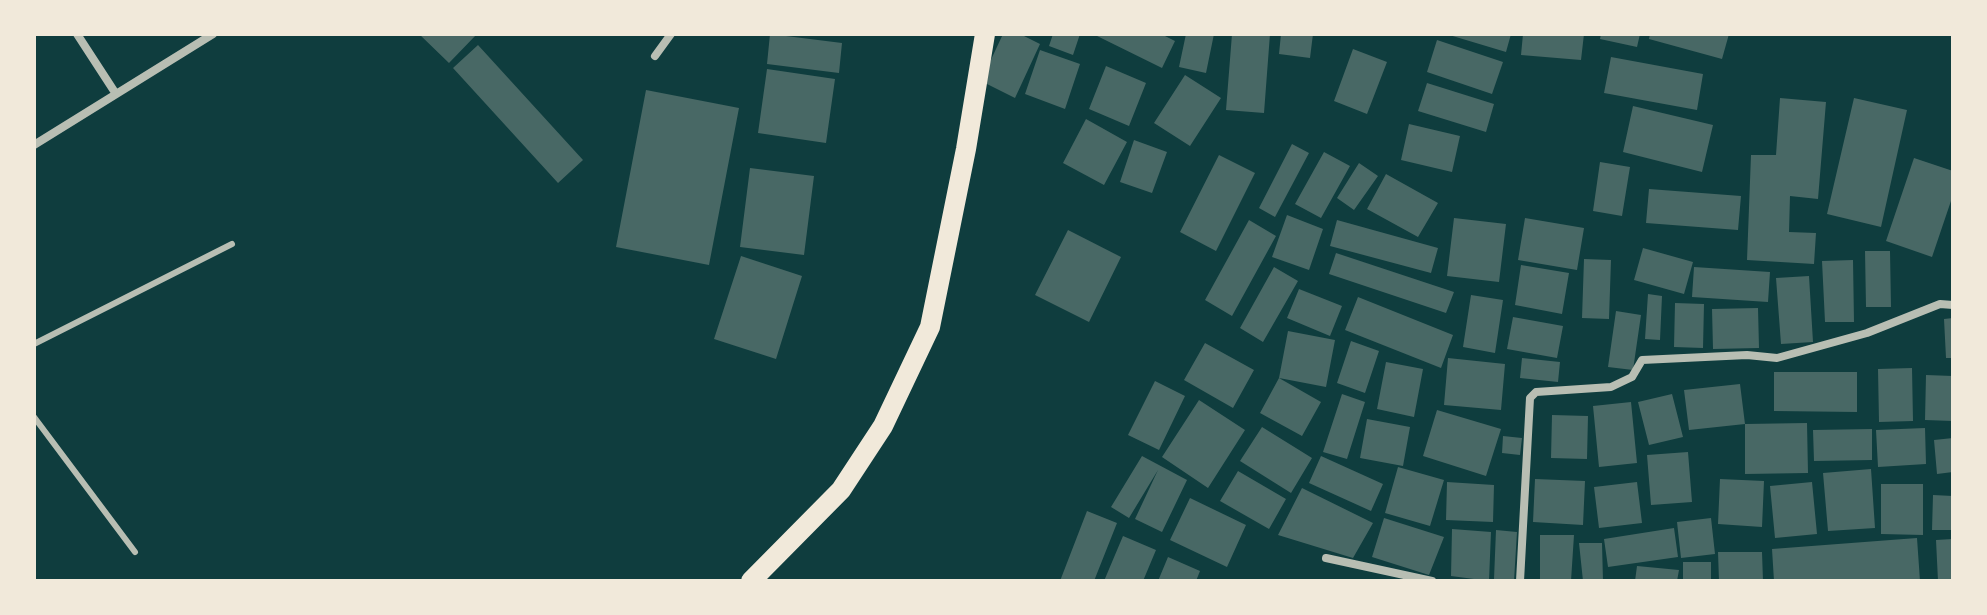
<!DOCTYPE html>
<html>
<head>
<meta charset="utf-8">
<style>
	body { margin:0 }
	#map { position:relative; width:1987px; height:615px; overflow:hidden; background:#0f3d3e; font-family:"DM Sans",sans-serif }
	canvas { display:block }
	.frame { position:absolute; inset:0; border:36px solid #f1e9da; pointer-events:none }
</style>
</head>
<body>
<div id="map">
<canvas width="1987" height="615"></canvas>
<div class="frame"></div>
</div>
<script>
const ctx = document.querySelector('canvas').getContext('2d');
ctx.lineJoin = 'round';
function paint(path, color) {
  ctx.fillStyle = color;
  ctx.fill(path, 'evenodd');
}
function stroke(path, color, width, dash) {
  ctx.strokeStyle = color;
  ctx.lineWidth = width;
  ctx.lineCap = dash ? 'butt' : 'round';
  ctx.setLineDash(dash || []);
  ctx.stroke(path);
}
paint(new Path2D(`
	M419 34H477L449 63Z
	M770 34 842 43 839 73 767 64Z
	M1003 34H1020L1040 44 1015 98 981 81Z
	M1053 34H1080L1073 55 1049 46Z
	M1093 34H1161L1175 41 1162 68Z
	M1186 34H1214L1206 73 1179 67Z
	M1232 34H1270L1264 113 1226 110Z
	M1281 34H1313L1310 58 1279 54Z
	M1446 34H1511L1506 52Z
	M1523 34H1584L1581 60 1521 55Z
	M1601 34H1640L1637 47 1600 39Z
	M1650 34H1729L1722 59 1649 39Z
	M1437 40 1503 62 1492 94 1427 72Z
	M478 45 583 160 558 183 453 68Z
	M1353 49 1387 62 1367 114 1334 101Z
	M1040 50 1080 64 1065 109 1025 94Z
	M1611 57 1703 74 1697 110 1604 93Z
	M1106 66 1146 83 1129 126 1089 109Z
	M767 69 835 79 826 143 758 133Z
	M1185 75 1221 98 1190 146 1154 123Z
	M1427 83 1494 104 1486 132 1418 111Z
	M646 90 739 108 709 265 616 247Z
	M1780 98 1826 102 1818 199 1790 196 1789 232 1816 233 1814 264 1747 260 1751 155H1776Z
	M1854 98 1907 110 1881 227 1827 214Z
	M1633 106 1713 125 1702 172 1623 152Z
	M1086 119 1127 142 1104 185 1063 163Z
	M1409 124 1460 136 1452 172 1401 160Z
	M1134 140 1167 152 1152 193 1120 182Z
	M1292 144 1309 153 1275 217 1259 208Z
	M1324 152 1350 166 1321 218 1295 204Z
	M1219 155 1255 173 1216 251 1180 232Z
	M1914 158 1953 171V195L1932 257 1886 241Z
	M1600 162 1630 167 1622 216 1593 211Z
	M1359 163 1378 176 1354 210 1337 198Z
	M750 168 814 176 804 255 740 247Z
	M1386 174 1438 203 1418 237 1367 209Z
	M1649 189 1741 196 1738 230 1646 223Z
	M1287 215 1323 229 1309 270 1272 257Z
	M1454 218 1506 224 1499 282 1447 276Z
	M1525 218 1584 228 1577 270 1518 260Z
	M1249 220 1276 236 1232 316 1205 300Z
	M1337 220 1438 248 1431 273 1330 246Z
	M1068 230 1121 257 1089 322 1035 295Z
	M1643 248 1693 262 1684 294 1634 280Z
	M1865 251H1890L1891 307H1866Z
	M1336 253 1454 292 1446 313 1329 274Z
	M741 256 802 276 776 359 714 339Z
	M1584 259 1611 260 1609 319 1582 318Z
	M1853 260 1854 322H1825L1822 261Z
	M1521 265 1569 273 1562 314 1515 305Z
	M1274 267 1298 281 1263 342 1240 328Z
	M1694 267 1770 272 1768 302 1692 297Z
	M1809 276 1813 342 1781 344 1776 278Z
	M1299 289 1342 306 1330 336 1287 318Z
	M1648 294 1662 296 1660 340 1645 339Z
	M1471 295 1503 300 1495 353 1463 347Z
	M1358 297 1453 335 1441 368 1345 330Z
	M1675 303 1704 304 1703 348 1674 347Z
	M1758 308 1759 348 1713 349 1712 309Z
	M1616 311 1641 315 1633 370 1608 367Z
	M1513 317 1563 326 1557 358 1507 349Z
	M1953 318V358H1946L1944 319Z
	M1288 331 1335 340 1326 387 1279 378Z
	M1351 341 1379 351 1365 393 1337 383Z
	M1205 343 1254 370 1233 408 1184 380Z
	M1448 358 1505 364 1501 410 1444 405Z
	M1522 358 1560 362 1558 382 1520 378Z
	M1386 362 1423 369 1414 417 1377 409Z
	M1912 368 1913 421 1879 422 1878 369Z
	M1774 372H1857V412L1774 411Z
	M1926 375 1953 376V421L1925 420Z
	M1279 378 1321 402 1302 436 1260 413Z
	M1155 381 1185 396 1159 450 1128 435Z
	M1740 384 1745 424 1689 430 1684 390Z
	M1342 394 1365 402 1347 459 1323 452Z
	M1672 394 1683 437 1649 445 1638 402Z
	M1199 400 1245 430 1208 488 1162 457Z
	M1631 402 1637 463 1599 467 1593 406Z
	M1437 410 1501 429 1486 476 1423 456Z
	M1552 415 1588 416 1587 459 1551 458Z
	M1367 419 1410 427 1403 466 1360 458Z
	M1807 423 1808 473 1745 474V424Z
	M1262 427 1312 458 1291 493 1240 461Z
	M1925 428 1926 464 1878 467 1876 430Z
	M1872 429V460L1814 461 1813 430Z
	M1503 436 1522 438 1520 455 1502 453Z
	M1953 438V472L1937 474 1934 440Z
	M1688 452 1692 502 1651 505 1647 455Z
	M1142 456 1187 480 1162 532 1135 519 1158 470 1129 518 1111 507Z
	M1321 456 1383 484 1371 511 1309 483Z
	M1398 467 1444 480 1430 526 1385 513Z
	M1871 469 1875 528 1828 531 1823 473Z
	M1238 471 1286 499 1269 529 1220 501Z
	M1535 479 1585 481 1583 525 1533 522Z
	M1720 479 1764 481 1762 527 1718 524Z
	M1447 482 1494 485 1493 522 1446 520Z
	M1637 482 1642 523 1599 528 1594 487Z
	M1812 482 1817 534 1775 538 1770 486Z
	M1881 484H1923V535L1881 534Z
	M1302 488 1373 523 1353 558 1278 535Z
	M1933 495 1953 496V530H1932Z
	M1190 498 1246 525 1227 567 1170 540Z
	M1087 511 1117 523 1094 581H1060Z
	M1384 518 1444 537 1429 575 1372 557Z
	M1711 518 1715 554 1681 558 1677 522Z
	M1674 528 1678 557 1608 567 1604 539Z
	M1452 529 1491 532 1489 581 1451 576Z
	M1496 530 1517 532 1514 581 1494 579Z
	M1540 535H1574L1571 581H1540Z
	M1123 536 1156 550 1143 581H1104Z
	M1917 538 1920 581H1774L1772 549Z
	M1953 539V581H1938L1936 540Z
	M1579 543H1602L1603 581H1583Z
	M1718 552H1762L1763 581H1719Z
	M1168 557 1200 571 1196 581H1158Z
	M1683 562H1711V581H1683Z
	M1637 566 1679 570 1677 581H1635Z`), '#486865');
stroke(new Path2D(`
	M34 344 232 244
	M34 417 135 552`), '#b8beb3', 6);
stroke(new Path2D(`
	M77 34 116 94
	M655 56 671 34
	M34 145 213 34
	M1326 558 1432 581
	M1520 581 1530 398 1536 392 1611 387 1632 377 1642 360 1747 355 1777 358 1867 333 1940 304 1953 305`), '#b8beb3', 8);
stroke(new Path2D(`
	M751 581 841 490 883 426 930 327 966 149 985 34`), '#f1e9da', 20);
</script>
</body>
</html>
